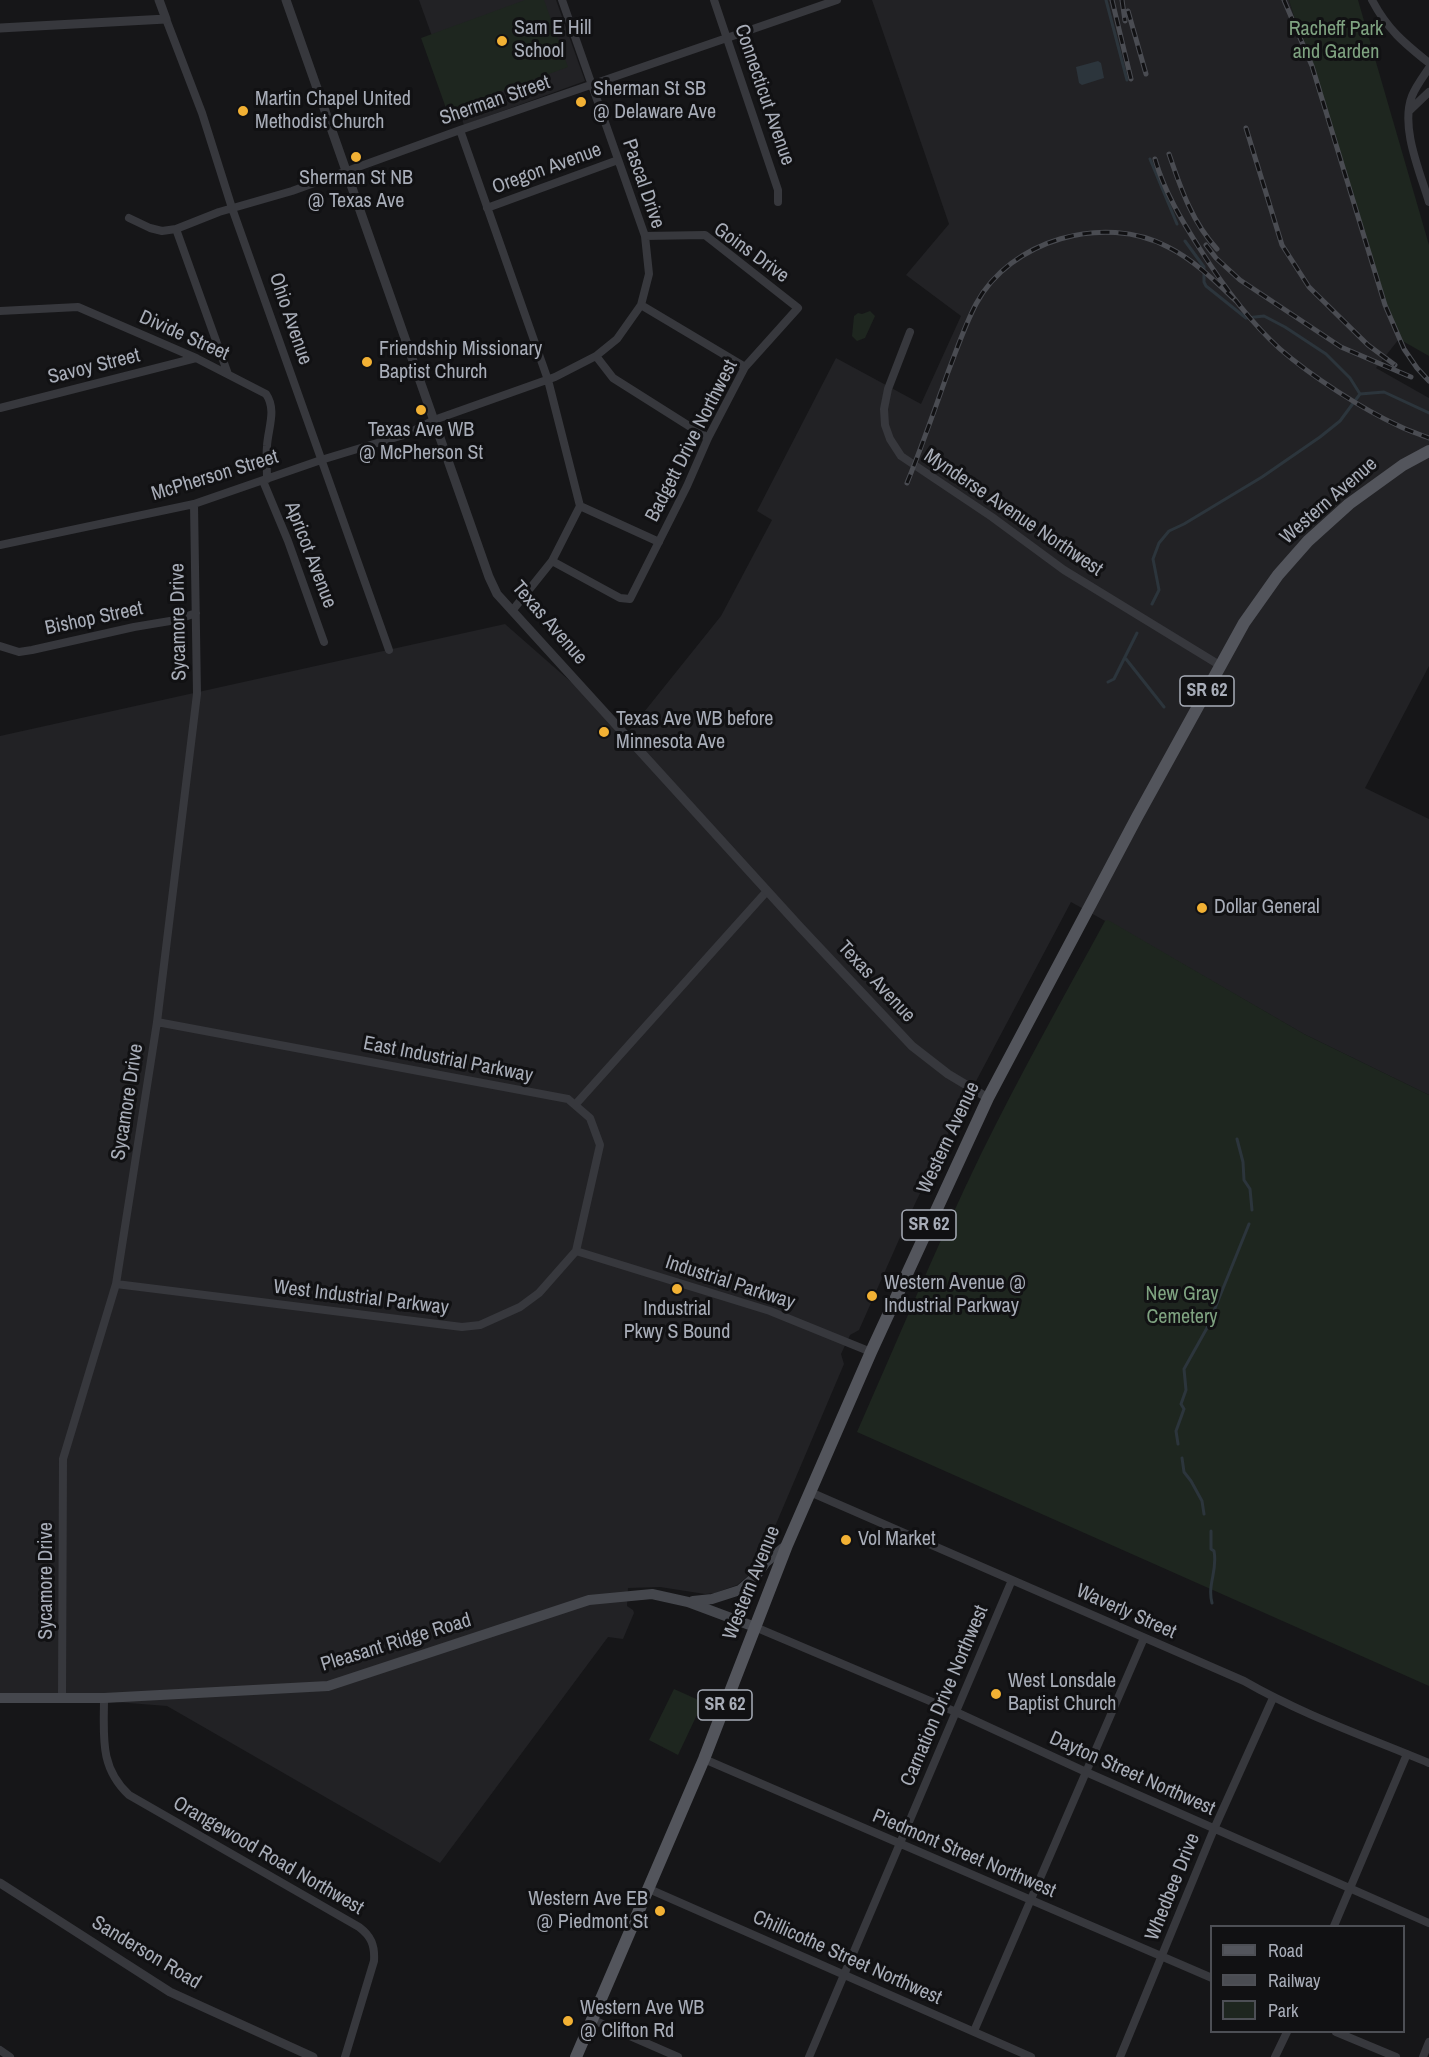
<!DOCTYPE html>
<html>
<head>
<meta charset="utf-8">
<style>
	body { margin:0 }
	#map { position:relative; width:1429px; height:2057px; overflow:hidden; background:#161618; font-family:"Archivo Narrow",sans-serif }
	canvas { display:block }
	.legend { position:absolute; left:1210px; top:1925px; width:195px; height:108px; box-sizing:border-box; background:#111113; border:2px solid #4d4f55; margin:0; padding:8px 10px; list-style:none; font-size:18px; color:#a8adb8 }
	.legend li { display:flex; align-items:center; gap:12px; height:30px }
	.legend b { width:30px; border:2px solid #4d4f55 }
</style>
</head>
<body>
<div id="map">
<canvas width="1429" height="2057"></canvas>
<ul class="legend">
<li><b style="height:8px;background:#53555c"></b>Road</li>
<li><b style="height:8px;background:#4a4c52"></b>Railway</li>
<li><b style="height:16px;background:#1e261f"></b>Park</li>
</ul>
</div>
<script>
const ctx = document.querySelector('canvas').getContext('2d');
ctx.lineJoin = 'round';
function paint(path, color) {
  ctx.fillStyle = color;
  ctx.fill(path, 'evenodd');
}
function stroke(path, color, width, dash) {
  ctx.strokeStyle = color;
  ctx.lineWidth = width;
  ctx.lineCap = dash ? 'butt' : 'round';
  ctx.setLineDash(dash || []);
  ctx.stroke(path);
}
function write(font, color, halo, rows, align = 'center') {
  ctx.font = font + ' "Archivo Narrow",sans-serif';
  ctx.lineWidth = 6;
  ctx.setLineDash([]);
  ctx.textBaseline = 'middle';
  ctx.strokeStyle = halo;
  ctx.fillStyle = color;
  for (const [text, x, y, turn = 0] of rows) {
    ctx.save();
    ctx.translate(x, y);
    ctx.rotate((+turn || 0) * Math.PI / 180);
    ctx.textAlign = isNaN(turn) ? turn : align;
    if (halo) ctx.strokeText(text, 0, 0);
    ctx.fillText(text, 0, 0);
    ctx.restore();
  }
}
paint(new Path2D(`
	M419 0H556L585 81 464 125Z
	M872 0H1289L1384 308 1399 339 1376 368 1429 398V666L1365 788 1429 819V1095L1304 1034 1108 921 1107 922 1071 902 948 1134 913 1208 859 1330 850 1335 841 1354 844 1364 776 1524 767 1535 766 1548 755 1570 737 1585 715 1593 705 1594 660 1587 628 1588 627 1606 633 1610 634 1613 623 1639 608 1637 440 1863 167 1706 0 1693V736L505 624 628 732 721 616 772 520 757 511 836 358 921 404 961 316 906 275 949 224Z`), '#222225');
paint(new Path2D(`
	M525 0H544L568 67 447 111 421 38Z
	M1289 0H1358L1429 245V356L1399 339 1384 308Z
	M870 311 875 316 865 338 857 341 852 336 854 316 858 313 862 314Z
	M1108 920 1304 1034 1429 1095V1686L857 1432C898 1339 937 1245 981 1154 1020 1075 1063 998 1105 921Z
	M674 1689 703 1702 678 1755 649 1740Z`), '#1e261f');
paint(new Path2D(`
	M1098 61 1101 63 1104 78 1082 85 1079 83 1076 67Z`), '#2c353c');
stroke(new Path2D(`
	M1106 0 1127 80
	M1150 159 1177 224
	M1185 241 1204 267V282L1206 286 1246 318 1264 316 1285 327 1326 354 1350 378 1360 394
	M1152 604 1159 590 1153 559 1159 543 1169 531 1184 524 1262 477 1320 437 1340 421 1360 394 1384 392 1429 413
	M1126 659 1164 707
	M1108 682 1114 679 1137 633
	M1237 1139 1243 1162 1244 1180 1250 1189 1252 1210
	M1178 1444 1176 1431 1184 1409 1181 1404 1186 1390 1184 1369 1207 1328 1249 1224
	M1182 1458 1184 1472 1191 1481 1202 1501 1204 1514
	M1211 1531V1549L1214 1551C1218 1571 1207 1584 1212 1603`), '#2c353c', 3);
stroke(new Path2D(`
	M714 0 778 190V202
	M1372 0C1387 29 1404 43 1429 63
	M166 19 202 113 232 208 389 650
	M1429 68C1423 77 1416 86 1412 96 1400 127 1420 172 1429 202
	M1409 111 1429 92
	M460 130 548 380 580 506 552 561 512 611
	M487 208 618 160
	M129 218 150 228 162 231 176 229 219 212 292 191 460 130 837 0
	M176 229 228 374
	M641 305 745 367
	M0 311 78 307 196 358 266 394C277 410 268 428 267 446 266 457 267 468 267 479
	M910 332 888 389 884 409 885 425 890 439 901 456 992 517 1064 570 1221 666
	M596 356 613 378 708 438
	M0 408 196 358
	M263 481 288 541 324 642
	M580 506 659 542
	M0 545 194 504 321 460 407 434 434 420 555 377 596 356 617 339 641 305 649 274 645 236 562 0
	M552 561 620 598 630 599 687 486 708 438 745 367 798 308 705 235 645 236
	M0 646 19 652 32 650 134 627 176 620 196 613
	M575 1105 767 891
	M576 1251 770 1311 871 1352
	M116 1284 462 1327 480 1325 520 1307 539 1293 576 1251 600 1145 590 1118 568 1099 157 1022
	M810 1492 1244 1681C1303 1715 1367 1737 1429 1763
	M755 1627 956 1712 1086 1772 1429 1923
	M104 1698C104 1736 99 1767 129 1795L359 1927C371 1936 375 1945 374 1961L345 2057
	M62 1699 63 1459 116 1284 157 1022 197 694 194 504
	M704 1759 1212 1978
	M649 1889 1031 2057
	M1334 1926 1407 1754
	M591 2019 678 2057
	M974 2031 1144 1638
	M1336 2032 1396 2057
	M0 2050 10 2057
	M809 2057 1012 1580
	M1120 2057 1214 1829 1273 1698
	M1275 2057 1287 2032
	M1423 2057 1429 2042`), '#37383d', 8);
stroke(new Path2D(`
	M286 0 489 577 497 594 800 927 912 1046 948 1074 988 1098
	M0 28 166 19 159 0
	M0 1883 170 1992 313 2057`), '#37383d', 9);
stroke(new Path2D(`
	M693 1601 712 1599 740 1590 756 1576 766 1562 787 1545
	M0 1698H104L328 1686 589 1600 652 1594 688 1602 755 1627`), '#45474d', 10);
stroke(new Path2D(`
	M576 2057 704 1759 787 1545 871 1352 988 1098 1137 817 1244 623 1278 575 1308 541 1349 504 1403 465 1429 451`), '#53555c', 12);
const rail = new Path2D(`
	M1112 0 1131 79
	M1122 0 1125 21
	M1284 0 1312 66 1385 305 1404 349 1417 368 1429 381
	M1128 11 1146 74
	M1246 128 1282 245 1309 287 1368 345 1395 365
	M1169 154C1181 189 1192 222 1217 249
	M1155 159C1164 191 1182 221 1200 249 1222 284 1249 321 1280 349 1311 376 1362 409 1399 426 1409 431 1419 434 1429 438
	M1206 245 1216 258 1240 280 1341 347 1411 377
	M907 483C922 446 935 409 948 372 957 349 965 325 976 304 1010 240 1104 213 1168 247 1194 260 1215 281 1236 301`);
stroke(rail, '#4a4c52', 5);
stroke(rail, '#111113', 3, [9]);
for (const [x, y, r, color] of [
	[502,41,6,"#f2b134"],
	[581,102,6,"#f2b134"],
	[243,111,6,"#f2b134"],
	[356,157,6,"#f2b134"],
	[367,362,6,"#f2b134"],
	[421,410,6,"#f2b134"],
	[604,732,6,"#f2b134"],
	[1202,908,6,"#f2b134"],
	[677,1289,6,"#f2b134"],
	[872,1296,6,"#f2b134"],
	[846,1540,6,"#f2b134"],
	[996,1694,6,"#f2b134"],
	[660,1911,6,"#f2b134"],
	[568,2021,6,"#f2b134"]
]) {
  const dot = new Path2D();
  dot.arc(x, y, r, 0, 2 * Math.PI);
  ctx.fillStyle = color;
  ctx.fill(dot);
  stroke(dot, '#111113', 2);
}
for (const [x, y, w] of [
	[1207,691,54],
	[929,1225,54],
	[725,1705,54]
]) {
  const box = new Path2D();
  box.roundRect(x - w / 2, y - 15, w, 30, 4.5);
  ctx.fillStyle = '#111113';
  ctx.fill(box);
  stroke(box, '#a8adb8', 1.5);
}
write('bold 18px', '#a8adb8', null, [
	["SR 62",1207,691],
	["SR 62",929,1225],
	["SR 62",725,1705]
]);
write('20px', '#a8adb8', '#111113', [
	["Sam E Hill",514,29],
	["School",514,52],
	["Sherman St SB",593,90],
	["@ Delaware Ave",593,113],
	["Martin Chapel United",255,100],
	["Methodist Church",255,123],
	["Sherman St NB",356,179,"center"],
	["@ Texas Ave",356,202,"center"],
	["Friendship Missionary",379,350],
	["Baptist Church",379,373],
	["Texas Ave WB",421,431,"center"],
	["@ McPherson St",421,454,"center"],
	["Texas Ave WB before",616,720],
	["Minnesota Ave",616,743],
	["Dollar General",1214,908],
	["Western Avenue @",884,1284],
	["Industrial Parkway",884,1307],
	["Industrial",677,1310,"center"],
	["Pkwy S Bound",677,1333,"center"],
	["Vol Market",858,1540],
	["West Lonsdale",1008,1682],
	["Baptist Church",1008,1705],
	["Western Ave EB",648,1900,"right"],
	["@ Piedmont St",648,1923,"right"],
	["Western Ave WB",580,2009],
	["@ Clifton Rd",580,2032]
], 'left');
write('20px', '#7fa381', '#111113', [
	["Racheff Park",1336,30],
	["and Garden",1336,53],
	["New Gray",1182,1295],
	["Cemetery",1182,1318]
]);
write('20px', '#a8adb8', '#111113', [
	["Connecticut Avenue",764,95,71],
	["Sherman Street",495,101,-19],
	["Oregon Avenue",547,169,-20],
	["Pascal Drive",643,184,71],
	["Goins Drive",751,253,36],
	["Ohio Avenue",290,319,71],
	["Divide Street",184,336,24],
	["Savoy Street",94,367,-14],
	["Badgett Drive Northwest",692,441,-63],
	["McPherson Street",215,476,-17],
	["Western Avenue",1329,501,-41],
	["Mynderse Avenue Northwest",1013,513,34],
	["Apricot Avenue",310,555,69],
	["Bishop Street",94,619,-12],
	["Sycamore Drive",179,622,-91],
	["Texas Avenue",549,623,49],
	["Texas Avenue",876,982,47],
	["East Industrial Parkway",448,1060,11],
	["Sycamore Drive",128,1102,-81],
	["Western Avenue",949,1138,-65],
	["Industrial Parkway",730,1283,18],
	["West Industrial Parkway",361,1298,7],
	["Sycamore Drive",47,1581,-90],
	["Western Avenue",752,1583,-68],
	["Waverly Street",1126,1612,24],
	["Pleasant Ridge Road",396,1643,-17],
	["Carnation Drive Northwest",945,1696,-67],
	["Dayton Street Northwest",1132,1774,24],
	["Piedmont Street Northwest",964,1854,23],
	["Orangewood Road Northwest",268,1856,30],
	["Whedbee Drive",1173,1887,-68],
	["Sanderson Road",146,1953,31],
	["Chillicothe Street Northwest",847,1958,24]
]);
</script>
</body>
</html>
